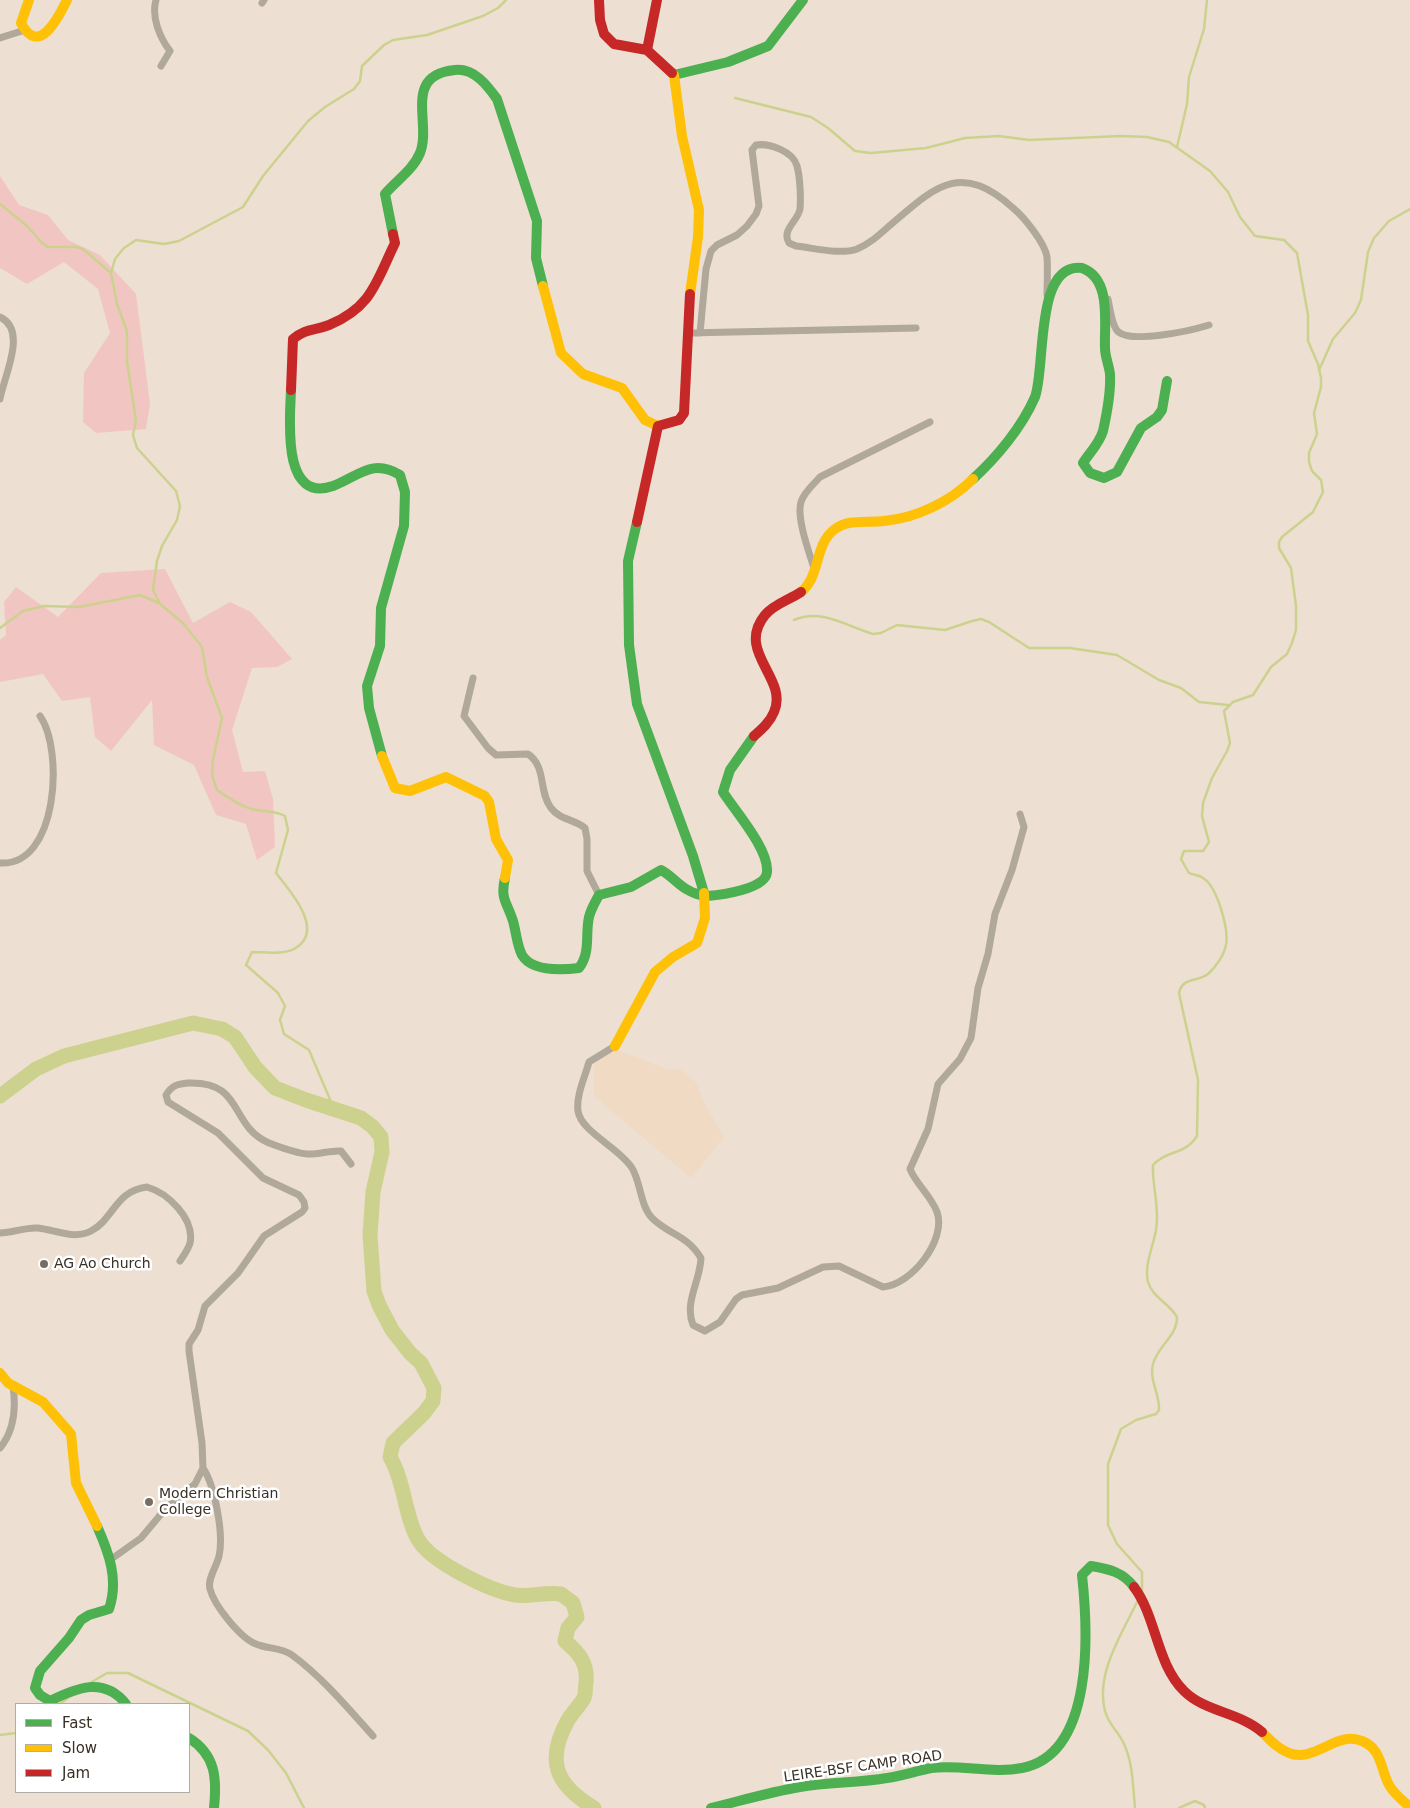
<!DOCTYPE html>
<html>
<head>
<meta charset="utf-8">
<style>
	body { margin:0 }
	#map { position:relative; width:1410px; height:1808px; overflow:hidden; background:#eddfd2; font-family:"DejaVu Sans",sans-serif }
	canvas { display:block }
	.legend { position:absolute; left:15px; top:1703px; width:175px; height:90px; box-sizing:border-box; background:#fff; border:1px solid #b0aca8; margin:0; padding:6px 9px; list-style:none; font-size:15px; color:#393026 }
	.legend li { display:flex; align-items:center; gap:10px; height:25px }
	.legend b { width:25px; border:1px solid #b0aca8 }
</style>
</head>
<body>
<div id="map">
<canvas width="1410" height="1808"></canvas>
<ul class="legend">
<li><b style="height:6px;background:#4caf50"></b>Fast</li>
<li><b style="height:6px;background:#ffc107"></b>Slow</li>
<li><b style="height:6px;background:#c62828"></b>Jam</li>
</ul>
</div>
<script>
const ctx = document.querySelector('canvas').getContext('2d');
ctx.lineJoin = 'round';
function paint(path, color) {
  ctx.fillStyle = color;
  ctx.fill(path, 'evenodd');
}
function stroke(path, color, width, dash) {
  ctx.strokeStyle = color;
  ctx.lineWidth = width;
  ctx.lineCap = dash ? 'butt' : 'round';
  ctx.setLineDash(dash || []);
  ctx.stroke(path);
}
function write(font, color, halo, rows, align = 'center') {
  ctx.font = font + ' "DejaVu Sans",sans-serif';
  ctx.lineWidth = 5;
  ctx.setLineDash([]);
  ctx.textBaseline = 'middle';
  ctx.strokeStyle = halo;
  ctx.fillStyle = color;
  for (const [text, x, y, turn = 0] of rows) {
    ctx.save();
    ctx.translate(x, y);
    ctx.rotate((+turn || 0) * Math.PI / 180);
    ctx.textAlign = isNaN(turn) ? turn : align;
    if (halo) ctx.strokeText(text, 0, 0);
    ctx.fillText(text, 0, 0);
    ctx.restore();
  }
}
paint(new Path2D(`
	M606 1046 669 1070 678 1068 697 1083 703 1101 724 1137 691 1178 594 1096V1066Z`), '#f1dac3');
paint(new Path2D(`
	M0 176 19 205 48 215 68 240 100 255 136 294 150 404 146 429 96 433 83 422 84 373 110 333 98 289 64 262 27 284 0 268Z
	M165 569 193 623 230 602 251 612 292 659 277 667 252 668 232 730 243 772 265 771 273 799 275 847 257 860 246 824 216 815 194 765 154 745 152 700 111 751 95 737 90 697 62 701 43 674 0 682V640L6 635 4 602 16 587 58 617 101 573Z`), '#f1c6c2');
stroke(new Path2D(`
	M735 98 811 117 828 128 855 151 871 153 926 148 965 138 999 136 1029 140 1120 136 1147 137 1169 142 1210 171 1228 192 1240 217 1255 236 1284 240 1297 253 1308 315V341L1318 364 1321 378V387L1314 413 1317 434 1309 453V462L1312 471 1321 480 1323 492 1313 512 1282 537 1279 542V548L1291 568 1296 606V630L1292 643 1287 654 1271 667 1253 695 1233 702 1224 711 1230 743 1227 751 1212 778 1203 803 1202 816 1209 842 1203 851H1184L1181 859 1189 873C1193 875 1199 875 1203 878 1217 886 1229 929 1226 945 1224 955 1216 967 1208 974 1198 982 1182 977 1179 993L1198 1080 1197 1136C1184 1156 1168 1149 1153 1165 1152 1187 1160 1208 1156 1230 1153 1247 1144 1265 1148 1282 1152 1297 1170 1304 1177 1317 1177 1337 1158 1345 1153 1364 1149 1381 1160 1394 1159 1410L1156 1414 1136 1420 1121 1429 1108 1464V1525L1117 1544 1142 1572V1592
	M1177 147 1187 104 1189 77 1204 29 1207 0
	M0 204 27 226 42 243 48 247H76L83 249 111 273
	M1320 368 1333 339 1355 313 1361 300 1368 252 1374 238 1389 221 1410 209
	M794 620C822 608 846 626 873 634L881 633 897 625 945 630 972 621 981 619 989 622 1029 648H1070L1117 655 1159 680 1181 688 1199 702 1228 705
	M0 628 23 611 44 606 79 607 140 595 159 603
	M334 1109 309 1050 284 1034 280 1020 285 1006 278 993 246 965 252 952C265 952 282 955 294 949 327 931 289 890 276 873L288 830 285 816C275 811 268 812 257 810 243 808 229 798 217 790L212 775 213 760 222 718 207 677 202 647 183 623 160 604 153 590 157 561 162 546 177 520 180 506 176 491 137 448 133 435 136 421 127 361V331L117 304 111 273 115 259 124 248 136 240 164 244 179 241 243 207 263 176 308 121 325 107 354 89 360 81 362 66 384 45 393 40 427 35 483 16 498 8 506 0
	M90 1683 107 1673H128L248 1731 268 1750 286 1773 304 1808
	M60 1704 73 1694
	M0 1735 16 1733
	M1135 1808C1133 1787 1133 1763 1124 1744 1119 1732 1108 1724 1105 1711 1095 1673 1123 1632 1138 1600
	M1179 1808 1195 1801 1204 1805 1205 1808`), '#ccd28e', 2.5);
stroke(new Path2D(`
	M0 1096 36 1069 64 1056 193 1023 222 1029 235 1037 255 1067 275 1088 306 1100 361 1118 373 1127 381 1137 382 1152 373 1192 370 1235 374 1291 379 1305 392 1330 410 1353 421 1363 434 1388 433 1401 424 1413 393 1443 390 1457C405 1482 405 1519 419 1541 432 1562 490 1591 515 1595 530 1597 545 1592 561 1594L573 1603 577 1617 568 1628 565 1641C579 1653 588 1663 586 1683 585 1687 586 1694 584 1698 580 1705 573 1712 568 1720 545 1761 556 1785 594 1808`), '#ccd28e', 15);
stroke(new Path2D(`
	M156 0C151 17 160 38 170 51L161 66
	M262 3 264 0
	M0 38 25 30
	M1108 299C1110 308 1111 321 1116 329 1125 346 1193 330 1209 325
	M0 317C28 330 4 376 0 399
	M687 333 916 328
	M700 333 706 269 711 251 717 245 737 235 747 226 756 214 759 206 752 150 756 145C769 143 793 151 797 166 800 177 801 197 800 209 798 221 781 230 789 243L796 246C814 248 840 255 857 249 869 244 878 236 888 227 933 189 959 159 1013 208 1024 217 1045 243 1047 257 1048 269 1047 283 1047 295
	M815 571C810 555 796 518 801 502 804 492 813 485 820 477L930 422
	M473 678 464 716 488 748 496 755 528 754C547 767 538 791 551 808 560 820 574 819 585 828L587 839V871L599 895
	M0 863C58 867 64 750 40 716
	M615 1046 589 1062C585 1077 576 1095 578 1111 581 1132 620 1148 632 1168 641 1183 640 1205 652 1218 669 1235 686 1234 701 1258 700 1282 684 1302 693 1325L705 1331 720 1322 736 1299 742 1295 778 1288 823 1267 839 1266 883 1287C911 1285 947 1240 937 1212 931 1196 916 1184 910 1169L928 1129 938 1084 960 1059 971 1038 978 988 988 954 995 914 1012 870 1024 827 1020 814
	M0 1233C13 1233 25 1227 38 1228 56 1230 74 1240 91 1231 114 1219 115 1191 147 1187 168 1193 195 1219 190 1243 188 1250 184 1255 180 1261
	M0 1448C15 1430 16 1407 13 1386
	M203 1468C215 1486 224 1535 219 1556 217 1566 207 1579 210 1589 214 1605 240 1638 256 1644 267 1649 281 1647 292 1655 322 1677 348 1708 373 1736
	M110 1560 141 1538 167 1507 195 1484 203 1468 202 1443 189 1351V1344L198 1330 205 1306 238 1273 264 1236 302 1212 305 1208 304 1202 299 1195 263 1178 218 1133 168 1102 166 1095C172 1085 178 1084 188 1083 245 1081 228 1125 269 1143 280 1147 295 1153 307 1154 318 1155 330 1150 341 1151L351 1164`), '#afa89b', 7);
stroke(new Path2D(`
	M672 73 674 75 728 62 768 46 803 0
	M393 234 385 194C396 181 413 170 420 153 432 123 402 75 455 70 474 68 487 85 497 99L537 221 536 258 543 286
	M291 390C290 418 281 504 333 486 359 476 372 458 400 475L405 492 404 526 381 608 380 646 367 686 369 708 382 756
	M973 479C997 457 1022 427 1035 397 1046 368 1034 262 1082 268 1112 279 1104 323 1105 348 1105 357 1109 365 1110 374 1111 392 1107 413 1103 431 1099 444 1090 452 1083 463L1090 473 1104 478 1117 472 1141 428 1157 417 1162 410 1167 381
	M637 522 628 561 629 645 637 704 693 856 704 893
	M505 878C500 899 507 902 513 921 516 931 517 946 522 955 532 972 562 970 579 968 591 952 585 935 589 917 591 909 595 902 599 895L631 887 661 870C671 875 679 886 688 890 693 893 702 896 707 896 721 895 766 889 767 872 769 849 735 811 723 792L730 770 754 736
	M97 1526C109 1553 119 1580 109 1609L89 1615 81 1620 69 1638 40 1671 35 1688 40 1695 50 1701C76 1688 104 1676 126 1704
	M189 1738C216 1755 217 1779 214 1808
	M711 1808C740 1801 770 1792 800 1787 828 1782 858 1783 887 1778 902 1776 916 1771 931 1768 961 1764 992 1774 1022 1768 1095 1754 1088 1630 1082 1575L1091 1566C1109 1569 1123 1572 1134 1587`), '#4caf50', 10);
stroke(new Path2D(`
	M29 0 21 23C39 58 59 16 67 0
	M674 75 682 136 699 210 698 237 690 294
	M543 286 561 353 583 374 622 388 645 420 658 426
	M801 592C821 576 814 544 835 529 848 519 868 523 884 521 916 518 950 502 973 479
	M382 756 395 788 410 791 446 777 485 796 489 802 496 839 508 860 505 878
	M615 1046 655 972 673 957 697 943 705 918 704 893
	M0 1373 8 1383 43 1402 71 1434 76 1483 97 1526
	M1262 1732C1270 1740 1278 1749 1289 1753 1315 1763 1337 1730 1362 1741 1382 1749 1380 1768 1389 1785 1394 1794 1402 1800 1410 1807`), '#ffc107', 10);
stroke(new Path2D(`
	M599 0 600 20 604 34 614 44 647 50 672 73
	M647 50 657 0
	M291 390 293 339C306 328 314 331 329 325 372 307 376 282 395 243L393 234
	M637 522 658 426 679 420 684 413 690 294
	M754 736C762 729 770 722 774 712 789 678 735 652 765 615 774 604 789 600 801 592
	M1134 1587C1157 1618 1156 1663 1184 1691 1205 1712 1239 1712 1262 1732`), '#c62828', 10);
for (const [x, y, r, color] of [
	[44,1264,5,"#786d62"],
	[149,1502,5,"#786d62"]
]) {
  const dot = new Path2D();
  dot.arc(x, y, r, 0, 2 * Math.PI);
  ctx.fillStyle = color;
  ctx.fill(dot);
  stroke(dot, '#fff', 2);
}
write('14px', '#393026', '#fff', [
	["AG Ao Church",54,1264],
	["Modern Christian",159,1494],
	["College",159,1510]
], 'left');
write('14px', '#393026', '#fff', [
	["LEIRE-BSF CAMP ROAD",863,1767,-8]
]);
</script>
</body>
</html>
